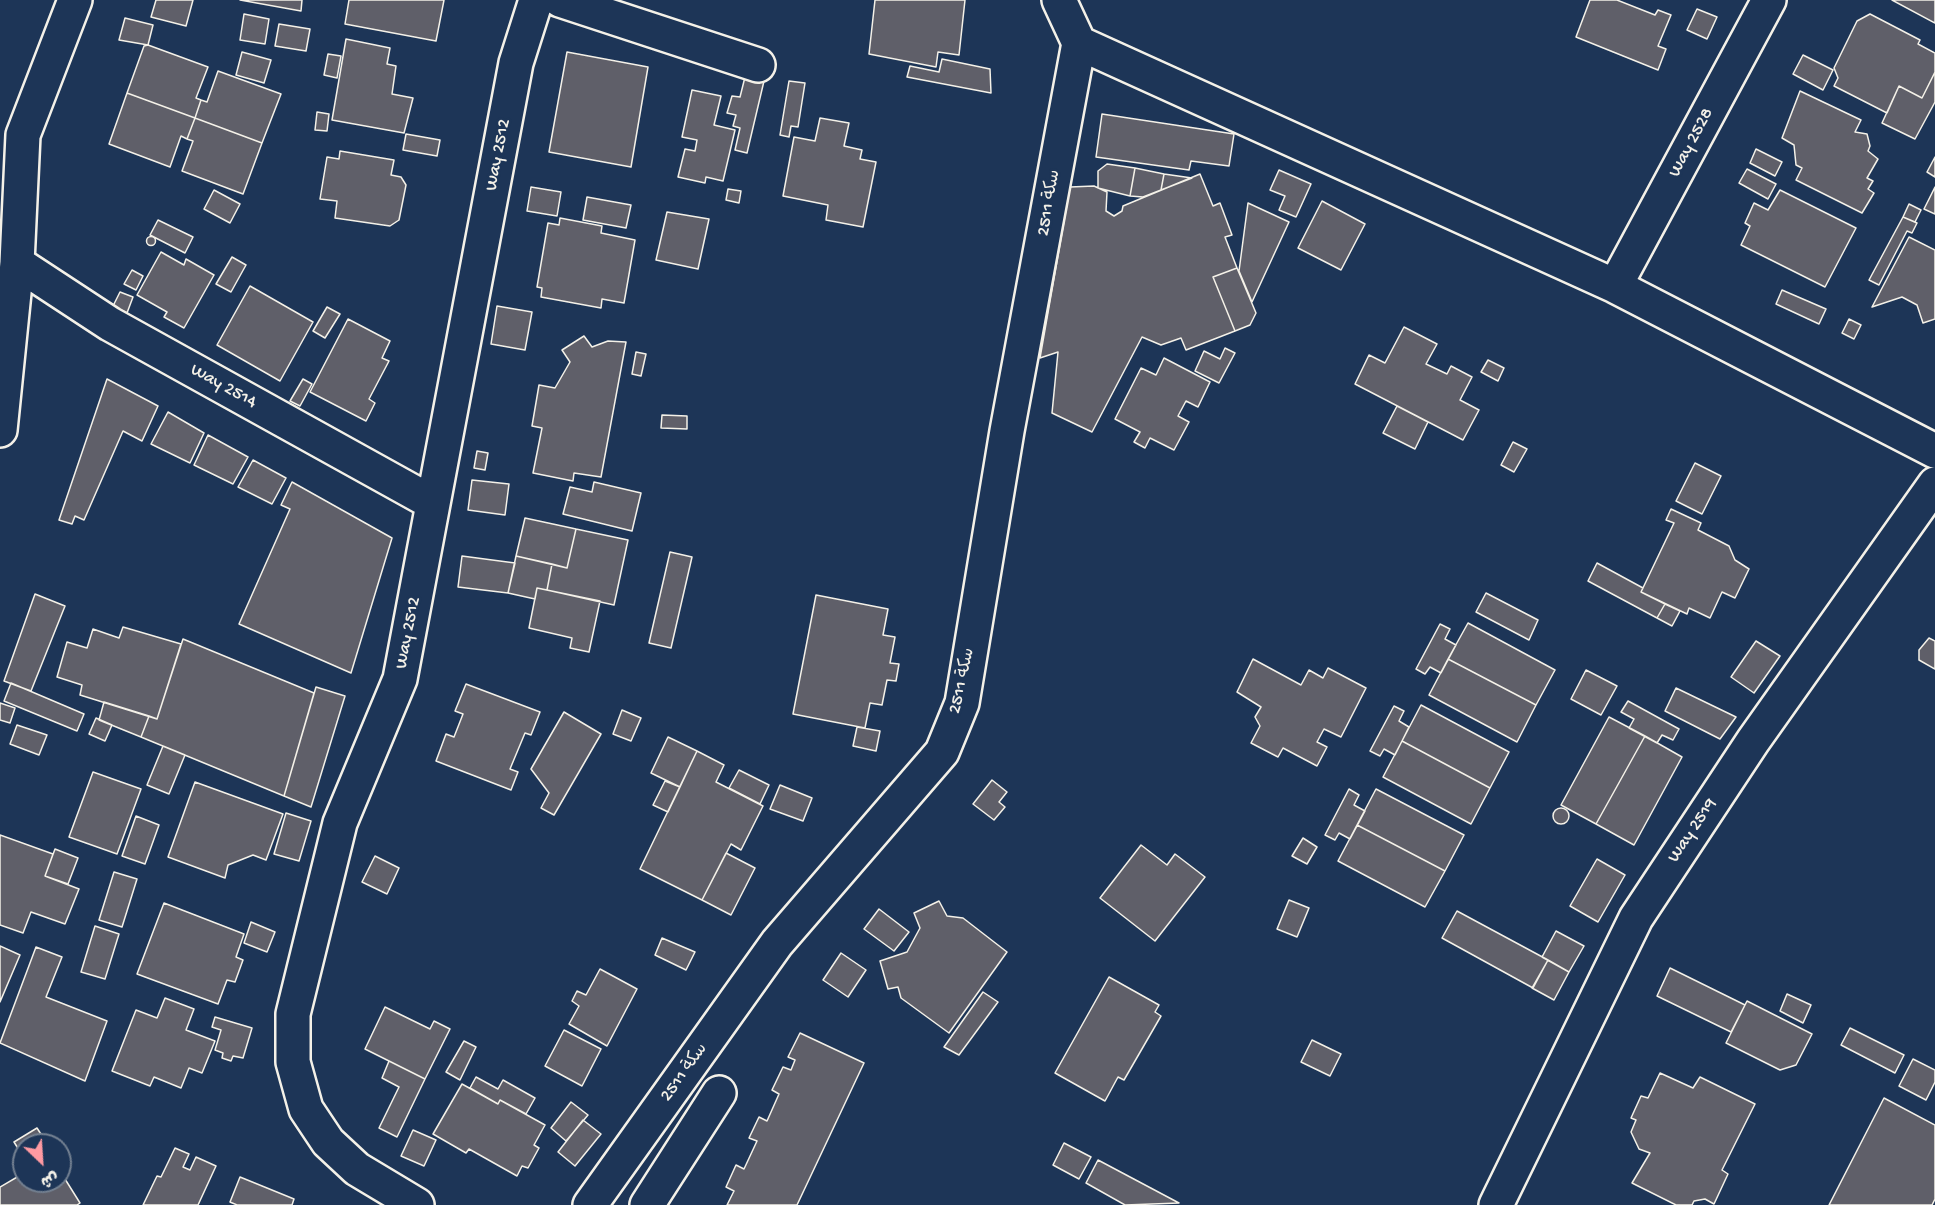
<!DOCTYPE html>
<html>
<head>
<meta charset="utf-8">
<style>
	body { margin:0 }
	#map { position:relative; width:1935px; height:1205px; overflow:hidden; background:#1d3557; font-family:"Gochi Hand","Playpen Sans Arabic",sans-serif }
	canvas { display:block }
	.north { position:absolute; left:12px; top:1133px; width:60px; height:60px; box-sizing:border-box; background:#1d3557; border:2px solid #738091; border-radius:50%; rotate:155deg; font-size:16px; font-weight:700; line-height:24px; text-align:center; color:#f4f1e8 }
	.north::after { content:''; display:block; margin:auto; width:21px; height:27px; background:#ff9aa2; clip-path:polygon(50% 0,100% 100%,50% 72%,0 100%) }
</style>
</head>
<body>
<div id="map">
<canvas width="1935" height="1205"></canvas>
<div class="north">ش</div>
</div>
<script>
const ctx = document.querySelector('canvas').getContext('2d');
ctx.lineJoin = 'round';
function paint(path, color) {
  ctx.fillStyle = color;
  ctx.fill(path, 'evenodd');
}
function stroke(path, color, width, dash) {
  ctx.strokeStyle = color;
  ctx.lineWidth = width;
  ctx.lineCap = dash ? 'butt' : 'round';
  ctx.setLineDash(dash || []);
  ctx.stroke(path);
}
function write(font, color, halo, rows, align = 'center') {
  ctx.font = font + ' "Gochi Hand","Playpen Sans Arabic",sans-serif';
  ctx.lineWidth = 5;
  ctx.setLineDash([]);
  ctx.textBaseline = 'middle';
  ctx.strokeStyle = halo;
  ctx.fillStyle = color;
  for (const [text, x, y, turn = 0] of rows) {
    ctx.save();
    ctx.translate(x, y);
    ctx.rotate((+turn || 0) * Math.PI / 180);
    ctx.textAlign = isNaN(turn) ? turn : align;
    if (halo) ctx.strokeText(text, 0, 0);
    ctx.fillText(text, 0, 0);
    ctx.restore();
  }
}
const building = new Path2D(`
	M156 0H193L186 26 151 17Z
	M240 0H302L301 11Z
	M349 0H444L436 41 345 24Z
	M875 0H965L959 55 938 52 936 67 869 54Z
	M1590 0H1617L1655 15 1658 10 1671 15 1658 46 1666 49 1658 70 1576 37Z
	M1892 0H1935V23Z
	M1697 9 1717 17 1707 39 1687 30Z
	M244 14 269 19 265 44 240 40Z
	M1870 14 1920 40 1918 44 1935 53V72L1922 98 1899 86 1887 113 1834 86 1838 78 1834 68 1857 21Z
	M125 18 153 25 148 45 119 40Z
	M279 24 310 29 306 51 275 46Z
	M346 39 390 48 387 64 396 66 392 94 413 98 404 133 332 120Z
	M148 45 208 67 196 98 201 100 195 118 127 93 144 46Z
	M242 52 271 60 264 83 236 75Z
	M567 52 648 67 631 167 549 152Z
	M328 54 341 56 337 78 324 75Z
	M1803 55 1833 70 1823 90 1793 74Z
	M942 59 990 69 991 93 907 77 910 66 939 72Z
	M218 71 281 94 262 143 195 118 201 100 207 102Z
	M1935 72V102L1915 139 1882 123 1899 86 1922 98Z
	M745 77 764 81 747 153 735 150 740 128 733 126 736 115 727 113 732 96 740 97Z
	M789 81 805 83 798 127 791 126 789 137 780 135Z
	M692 90 721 96 714 125 735 130 723 181 706 177 705 183 678 177 685 149 695 151 697 140 682 137Z
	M1800 91 1861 120 1855 132 1867 134 1870 146 1868 151 1878 159 1867 178 1873 181 1868 189 1874 193 1862 213 1796 180 1802 168 1796 165 1794 145 1782 138Z
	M127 93 195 118 187 139 181 136 170 167 109 144Z
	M317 112 329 114 327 131 315 130Z
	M1102 114 1234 134 1229 166 1191 161 1189 170 1096 157Z
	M195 118 262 143 243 194 182 171 193 141 187 139Z
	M820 118 849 123 844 146 862 150 860 159 876 162 863 227 826 220 828 205 783 196 794 137 815 141Z
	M406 134 440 140 437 156 403 150Z
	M1756 149 1782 162 1775 176 1750 163Z
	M340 151 394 160 391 175 401 177 406 185 399 220 390 226 335 218 337 201 320 199 327 157 339 159Z
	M1935 157V177L1927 172Z
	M1107 164 1135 168 1130 196 1098 188V171Z
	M1135 168 1164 174 1161 190 1143 197 1130 196Z
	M1747 169 1776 184 1768 199 1739 183Z
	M1279 170 1311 184 1296 217 1279 210 1285 196 1270 190Z
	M1164 174 1192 178 1161 190Z
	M1200 174 1213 206 1220 203 1232 235 1225 237 1237 268 1213 277 1235 331 1186 350 1181 338 1161 345 1142 337 1092 432 1052 413 1058 352 1040 358 1070 187 1094 186 1107 192 1106 211 1114 216 1122 211 1123 206Z
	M531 187 561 192 557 216 527 211Z
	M1935 187V214L1924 209Z
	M728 189 741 191 739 203 726 200Z
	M214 190 240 204 230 223 204 209Z
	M1780 190 1856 228 1825 287 1741 245 1750 226 1745 223 1754 203 1768 210Z
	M587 197 631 205 626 228 583 220Z
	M1322 201 1365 224 1341 270 1298 248Z
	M1248 203 1289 222 1252 302 1239 271Z
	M1909 204 1921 210 1915 222 1903 217Z
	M667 212 709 219 698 269 656 260Z
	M1903 217 1917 223 1912 233 1907 231 1879 285 1869 280Z
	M560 218 602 226 601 233 635 240 624 303 602 299 601 308 541 297 542 288 537 287 548 223 559 225Z
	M158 220 193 237 185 253 150 235Z
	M146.5 241a4.5 4.5 0 1 1 9 0a4.5 4.5 0 1 1-9 0Z
	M1909 237 1935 250V319L1923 323 1917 305 1902 297 1872 307Z
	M161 252 184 265 186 259 214 275 184 328 164 317 167 312 137 295Z
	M232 257 246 265 231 292 216 284Z
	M1237 268 1256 313 1250 325 1235 331 1213 277Z
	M132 270 143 276 136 290 124 284Z
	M250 286 313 322 280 381 217 345Z
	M1782 290 1826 309 1819 324 1776 304Z
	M120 292 133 297 127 313 113 306Z
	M497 306 532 312 525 350 491 344Z
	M327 307 340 314 325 338 313 331Z
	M348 319 390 341 382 358 389 361 369 399 375 403 366 421 310 392Z
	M1849 319 1861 325 1854 339 1842 333Z
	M1404 327 1437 344 1426 364 1447 374 1451 366 1472 377 1460 400 1479 410 1463 440 1355 384 1369 355 1385 363Z
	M584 336 592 347 608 341 626 342 601 477 574 473 573 481 533 473 542 428 532 426 539 385 555 388 570 362 562 350Z
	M1225 348 1235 353 1219 383 1195 371 1204 351 1220 359Z
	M636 352 646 354 641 376 632 374Z
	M1164 358 1210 382 1198 407 1186 401 1178 416 1189 422 1174 450 1150 438 1145 448 1134 442 1140 432 1115 419 1141 368 1156 375Z
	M1488 360 1504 368 1498 381 1481 372Z
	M107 379 158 406 142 441 123 431 84 520 75 516 72 524 59 520Z
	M303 379 312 384 300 406 290 401Z
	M1397 406 1428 422 1415 449 1383 433Z
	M168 412 204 433 190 463 151 444Z
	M662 415 687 416V429L661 428Z
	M208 435 248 457 233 484 194 465Z
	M1513 442 1527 449 1514 472 1501 465Z
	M477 451 488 453 485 470 474 468Z
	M253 460 286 478 272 504 238 487Z
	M1695 463 1721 476 1702 514 1676 501Z
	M472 480 509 484 505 515 468 510Z
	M292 482 392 538 351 673 239 624 290 509 281 505Z
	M594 482 641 493 632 531 563 514 570 487 592 492Z
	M1671 509 1701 523 1698 530 1729 546 1735 560 1749 569 1735 598 1722 592 1710 618 1689 608 1687 614 1641 592 1674 523 1666 520Z
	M525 518 576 529 567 568 516 556Z
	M576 529 628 540 614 605 547 590 552 564 567 568Z
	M670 552 692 557 671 648 649 643Z
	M462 556 515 563 508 593 458 587Z
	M516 556 552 564 547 590 537 588 535 599 508 593Z
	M1597 563 1643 588 1641 592 1665 604 1657 618 1588 581Z
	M537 588 600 601 589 652 570 648 572 638 529 628Z
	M1486 593 1538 620 1529 640 1476 612Z
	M35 594 65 606 31 691 4 681Z
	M816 595 888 609 883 635 895 637 890 663 899 664 896 681 887 680 882 705 870 703 865 728 793 714Z
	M1665 604 1680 611 1672 626 1657 618Z
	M1468 623 1555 670 1536 705 1448 659Z
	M1440 624 1450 629 1445 639 1456 645 1441 673 1430 667 1425 674 1416 669Z
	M123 627 181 644 157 719 80 695 82 685 57 677 67 642 87 648 93 629 119 638Z
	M1929 638 1935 641V669L1919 660V650Z
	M183 639 314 693 284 796 141 737 149 716 157 719Z
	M1756 641 1780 656 1754 693 1731 677Z
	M1253 659 1301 685 1309 670 1323 678 1328 668 1366 688 1341 737 1324 729 1317 742 1327 747 1317 766 1283 748 1278 757 1251 743 1260 726 1255 717 1261 707 1237 692Z
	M1448 659 1536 705 1517 742 1429 695Z
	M1586 670 1617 686 1601 715 1571 699Z
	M11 683 84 714 77 731 4 701Z
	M466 684 540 712 531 735 525 733 510 769 518 772 511 790 436 761 446 734 454 737 463 714 455 711Z
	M316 687 345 696 311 807 284 796Z
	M1676 688 1736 717 1720 739 1665 711Z
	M1628 701 1679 729 1673 740 1662 735 1657 743 1629 728 1634 719 1621 712Z
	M104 702 149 716 141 737 99 720Z
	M0 703 15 708 10 723 0 720Z
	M1421 705 1509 752 1490 788 1402 741Z
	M1394 706 1404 711 1399 721 1409 727 1395 755 1384 749 1380 756 1370 751Z
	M622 710 641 718 631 741 613 734Z
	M564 712 601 734 554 815 541 808 549 793 531 769Z
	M1609 717 1645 736 1596 824 1561 805Z
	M96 718 112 725 105 741 89 734Z
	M17 725 47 735 39 755 10 744Z
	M857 727 880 731 876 751 853 746Z
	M1645 736 1682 757 1634 845 1596 824Z
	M668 737 697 751 680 787 651 773Z
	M1402 741 1490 788 1471 824 1383 777Z
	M163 746 185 755 169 794 147 785Z
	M697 751 724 765 716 782 763 806 741 850 731 844 702 900 640 869Z
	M739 770 769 785 760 804 729 788Z
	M93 772 141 789 117 854 69 837Z
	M992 780 1007 792 999 802 1005 807 994 820 973 804Z
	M665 781 680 787 668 812 653 805Z
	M195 782 283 814 266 860 253 855 228 865 225 878 168 857Z
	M780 785 812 798 803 821 770 809Z
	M1349 789 1359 795 1354 805 1365 811 1350 839 1339 833 1335 840 1325 835Z
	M1376 789 1464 835 1445 871 1357 825Z
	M1553 816a8 8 0 1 1 16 0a8 8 0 1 1-16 0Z
	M286 813 311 821 299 861 274 854Z
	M136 816 159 825 145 864 122 856Z
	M1357 825 1445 871 1425 907 1338 861Z
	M0 835 53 854 45 876 79 889 65 924 31 912 23 933 0 925Z
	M1303 838 1317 847 1307 864 1292 856Z
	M1141 845 1167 865 1175 854 1205 877 1155 941 1100 898Z
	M55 849 78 858 68 884 45 876Z
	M726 853 755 868 731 915 702 900Z
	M375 856 399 868 387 894 362 882Z
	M1597 859 1625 875 1598 922 1570 906Z
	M114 872 137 879 122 927 99 920Z
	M1289 900 1309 908 1297 937 1277 929Z
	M939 901 947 916 963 918 1007 952 949 1033 901 998 898 987 888 989 880 961 907 952 920 928 914 913Z
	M164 903 244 934 236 957 243 960 235 982 227 980 218 1004 137 974Z
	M879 909 909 932 894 951 864 929Z
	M1457 911 1548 960 1533 988 1442 938Z
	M251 922 275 932 267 952 244 943Z
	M95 926 119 934 105 979 81 972Z
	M1556 931 1584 946 1569 972 1542 957Z
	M662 938 695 952 686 970 655 955Z
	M0 946 20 955 0 1002Z
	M36 947 62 957 46 997 107 1021 85 1081 0 1043Z
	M841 953 866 970 848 997 823 980Z
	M1548 960 1569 972 1554 1000 1532 988Z
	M1670 968 1745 1005 1731 1032 1657 996Z
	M600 969 637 989 607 1046 569 1024 579 1006 572 1001 577 991 586 995Z
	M1109 977 1159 1005 1155 1012 1161 1016 1124 1080 1118 1077 1105 1101 1055 1073Z
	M983 992 998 1002 959 1055 944 1047Z
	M1787 994 1811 1005 1803 1023 1780 1011Z
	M165 998 194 1009 186 1030 215 1041 202 1073 189 1068 181 1088 154 1077 150 1086 112 1071 136 1010 157 1018Z
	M1747 1001 1812 1034 1796 1065 1780 1070 1726 1043Z
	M385 1007 430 1029 434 1021 450 1029 425 1079 365 1049Z
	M215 1017 252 1028 243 1058 233 1056 231 1061 222 1058 223 1053 215 1050 221 1030 212 1027Z
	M1850 1028 1904 1055 1895 1073 1841 1045Z
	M564 1030 601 1049 582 1086 545 1066Z
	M800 1033 864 1063 797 1205H727L734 1191 726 1187 736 1165 744 1169 757 1141 749 1138 759 1117 767 1121 779 1094 772 1090 783 1067 791 1070 795 1060 788 1057Z
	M1312 1040 1341 1054 1330 1076 1301 1062Z
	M464 1041 476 1047 460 1080 446 1072Z
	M1913 1059 1935 1070V1082L1926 1100 1899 1086Z
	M389 1061 425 1079 397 1137 379 1128 399 1087 382 1078Z
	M1660 1073 1693 1088 1700 1077 1755 1104 1722 1170 1728 1174 1714 1204 1705 1199 1694 1201 1692 1205H1676L1632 1183 1650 1153 1639 1149 1631 1132 1636 1120 1631 1118 1641 1096 1648 1098Z
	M476 1077 498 1089 503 1080 535 1098 526 1114 500 1100 498 1104 470 1088Z
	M462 1084 498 1104 500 1100 545 1125 534 1145 539 1148 528 1168 522 1166 517 1176 469 1149 466 1153 433 1134Z
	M1884 1098 1935 1125V1199L1932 1205H1829Z
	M571 1102 588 1115 566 1141 551 1128Z
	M583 1120 601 1134 575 1166 558 1152Z
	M37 1128 48 1145H24V1158L14 1142Z
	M413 1130 436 1140 424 1166 401 1156Z
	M1064 1143 1091 1157 1079 1179 1053 1165Z
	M175 1148 189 1154 183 1167 190 1170 196 1157 216 1166 198 1205H143L157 1176 161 1177Z
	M1098 1160 1179 1203 1125 1205 1086 1183Z
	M60 1171 80 1203 77 1205H0V1187L24 1173V1181H60Z
	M240 1177 294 1199 292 1205H237L230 1202Z`);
paint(building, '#5f5f69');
stroke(building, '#f4f1e8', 1.5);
const minor = new Path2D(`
	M560 0 758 65
	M1059 0 1079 43 1615 286 1935 451
	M17 263 110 324 433 503
	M1615 286 1769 0
	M0 430 17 263 23 135 75 0
	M417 1205 357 1169 328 1142 306 1109 293 1062V1014L340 823 400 679 516 63 536 0
	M590 1205 777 943 942 752 962 703 1007 431 1079 43
	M647 1205 719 1093
	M1496 1205 1636 918 1753 741 1935 484`);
stroke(minor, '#f4f1e8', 38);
stroke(minor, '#1d3557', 33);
write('18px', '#f4f1e8', '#1d3557', [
	["Way 2528",1692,143,-62],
	["Way 2512",499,155,-79],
	["سكة 2511",1050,203,-80],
	["Way 2514",223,387,29],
	["Way 2512",409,633,-79],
	["سكة 2511",963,681,-77],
	["Way 2519",1693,831,-56],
	["سكة 2511",685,1073,-54]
]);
</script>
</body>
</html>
